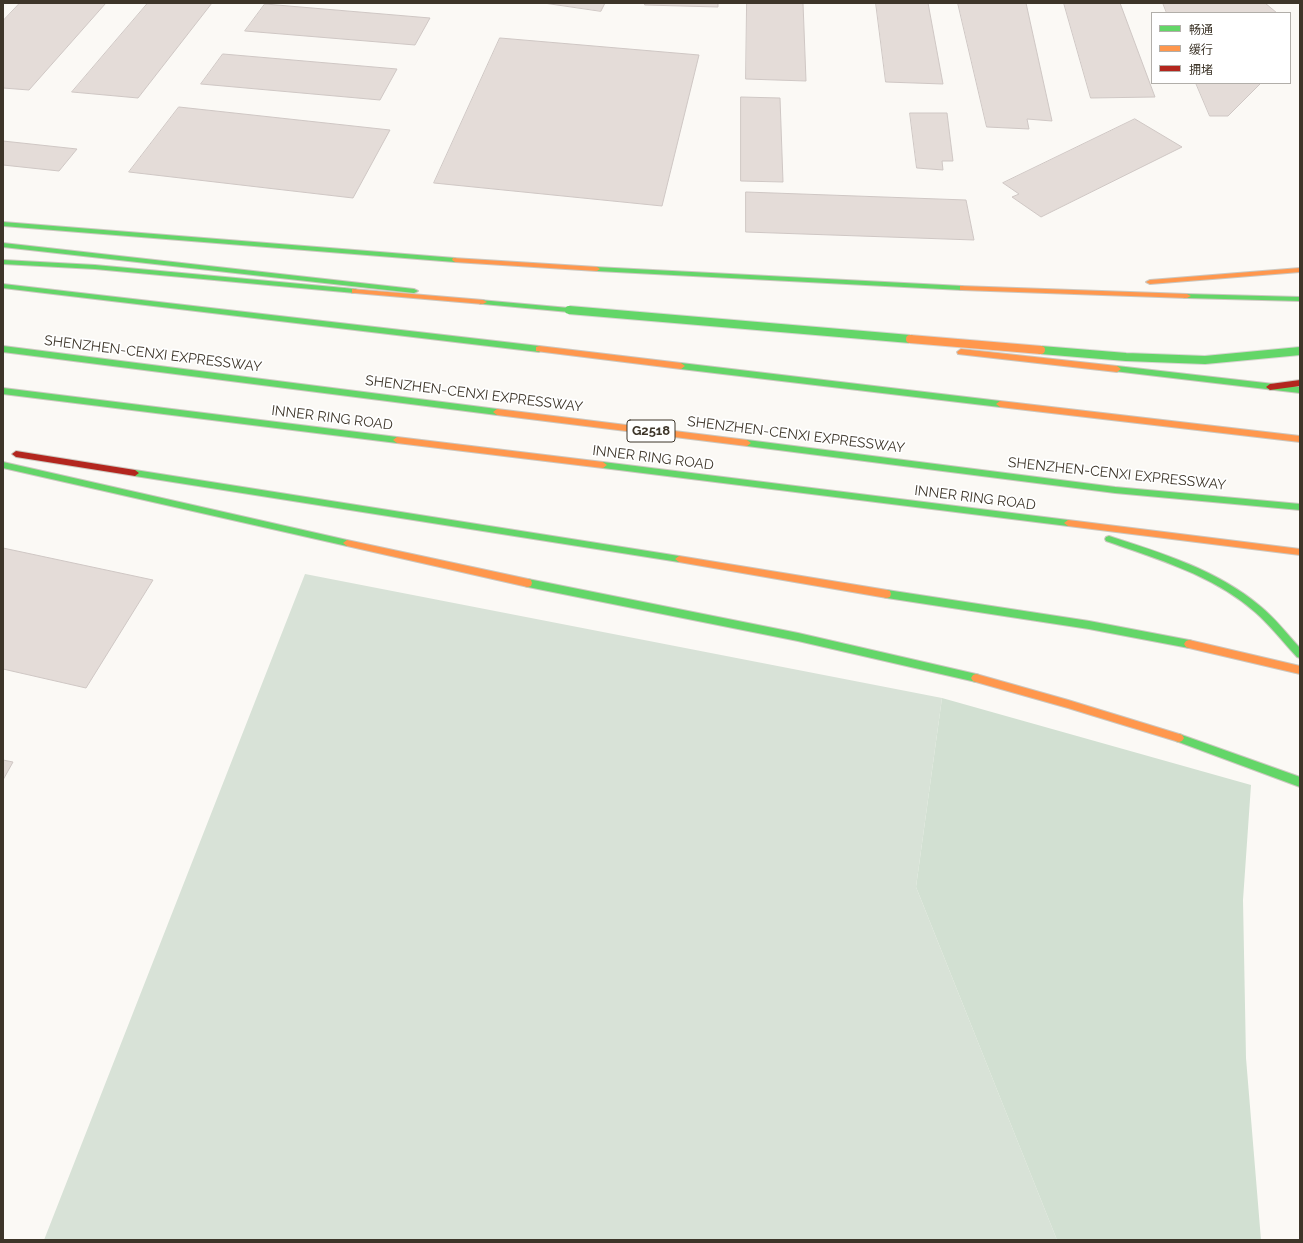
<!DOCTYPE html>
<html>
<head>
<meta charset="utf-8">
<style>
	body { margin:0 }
	#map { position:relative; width:1303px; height:1243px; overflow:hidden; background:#fbf9f5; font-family:Raleway,"Noto Sans SC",sans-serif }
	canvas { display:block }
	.frame { position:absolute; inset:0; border:4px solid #3d3529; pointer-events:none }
	.legend { position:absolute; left:1151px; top:12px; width:140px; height:72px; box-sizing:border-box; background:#fff; border:1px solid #b1aea9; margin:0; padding:5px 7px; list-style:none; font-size:12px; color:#3d3529 }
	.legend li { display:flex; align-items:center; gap:8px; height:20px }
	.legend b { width:20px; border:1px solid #b1aea9 }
</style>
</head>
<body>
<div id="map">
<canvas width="1303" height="1243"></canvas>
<div class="frame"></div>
<ul class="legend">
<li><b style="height:5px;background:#63d668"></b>畅通</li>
<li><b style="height:5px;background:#ff974d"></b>缓行</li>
<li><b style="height:5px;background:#b3261e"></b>拥堵</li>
</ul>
</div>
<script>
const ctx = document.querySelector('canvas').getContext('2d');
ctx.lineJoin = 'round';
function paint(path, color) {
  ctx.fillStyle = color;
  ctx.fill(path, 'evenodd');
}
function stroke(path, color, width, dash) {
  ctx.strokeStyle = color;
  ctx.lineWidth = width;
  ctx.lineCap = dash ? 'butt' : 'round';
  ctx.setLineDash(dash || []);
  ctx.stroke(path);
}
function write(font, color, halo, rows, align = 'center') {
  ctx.font = font + ' Raleway,sans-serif';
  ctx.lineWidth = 3.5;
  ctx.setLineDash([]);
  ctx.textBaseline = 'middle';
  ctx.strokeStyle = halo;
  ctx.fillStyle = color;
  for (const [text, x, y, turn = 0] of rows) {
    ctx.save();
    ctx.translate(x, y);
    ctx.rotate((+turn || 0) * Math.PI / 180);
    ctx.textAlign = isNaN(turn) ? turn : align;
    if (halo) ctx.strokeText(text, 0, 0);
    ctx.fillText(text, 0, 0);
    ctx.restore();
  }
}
paint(new Path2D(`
	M305 574 942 698 916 887 1057 1240H44Z`), '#d8e2d7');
paint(new Path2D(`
	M942 698 1251 785 1243 900 1246 1058 1261 1240H1057L916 887Z`), '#d2e0d2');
const building = new Path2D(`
	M20 3H106L29 90 3 88V21Z
	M148 3H212L138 98 72 92Z
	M544 3H605L601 11Z
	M645 3H718V7L645 5Z
	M747 3H803L806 81 746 79Z
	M876 3H928L943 84 886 82Z
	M958 3H1026L1052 121 1027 119 1029 129 987 127Z
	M1064 3H1120L1155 97 1091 98Z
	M1163 3H1265L1277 13H1167Z
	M265 4 430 18 415 45 245 31Z
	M500 38 699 55 662 206 434 183Z
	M223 54 397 69 380 100 201 84Z
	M1196 83H1261L1228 116H1210Z
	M741 97 780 98 783 182 741 181Z
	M179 107 390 130 353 198 129 172Z
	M910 113H947L953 161H942L943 170 917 168Z
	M1135 119 1182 147 1041 217 1012 197 1019 194 1003 183Z
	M3 141 77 149 59 171 3 165Z
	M746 192 966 200 974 240 746 232Z
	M3 548 153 580 86 688 3 669Z
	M3 760 13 762 3 780Z`);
paint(building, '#e4dcd8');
stroke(building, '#cfc7c4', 1);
const fast = new Path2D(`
	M3 222 455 258 458 260 455 262 3 226Z
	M3 243 414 289 418 291 414 293 3 247Z
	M3 260 95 265 355 289 359 291 355 293 95 269 3 264Z
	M595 267 962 286 966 288 962 290 597 271 594 269Z
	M3 284 539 346 543 349 539 352 3 288Z
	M1184 294 1300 297V301L1187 298H1184Z
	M480 300 569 308 573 310 569 312 483 304H480Z
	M3 346 497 409 501 412 497 415 3 352Z
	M681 363 1000 401 1004 404 1000 407 681 369 677 366Z
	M1117 366 1300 387V393L1114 371 1113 369Z
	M3 388 397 437 401 440 397 443 3 394Z
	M747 440 1115 487 1300 504V510L1115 493 747 446 743 443Z
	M3 462 347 540 351 543 347 546 3 468Z
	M603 462 1068 520 1072 523 1068 526 603 468 599 465Z
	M135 470 679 556 683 559 679 562 135 476 131 473Z
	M1109 536C1162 553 1217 570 1260 606 1275 618 1287 634 1300 648V658L1297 657C1283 642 1270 625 1255 612 1213 575 1157 559 1106 541L1105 539 1106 537Z
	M528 579 798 633 976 674 979 675 981 678 979 681 976 682 798 641 528 587 525 586 524 583 525 580Z
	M887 590 1089 621 1189 640 1192 641 1194 644 1192 647 1189 648 1089 629 887 598 884 597 883 594 884 591Z
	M1179 734 1300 777V787L1176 741 1174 738 1176 735Z`);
const slow = new Path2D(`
	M453 258 597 267 600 269 597 271 455 262 452 260Z
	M1300 268V272L1150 284 1146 282 1150 280Z
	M960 286 1187 294 1191 296 1187 298 962 290H960Z
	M352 289 483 300 487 302 483 304 355 293H352Z
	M539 346 681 363 685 366 681 369 536 351V347Z
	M961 349 1117 366 1121 369 1117 372 958 354 957 352Z
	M1000 401 1300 436V442L1000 407 996 404Z
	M497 409 747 440 751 443 747 446 497 415 493 412Z
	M397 437 603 462 607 465 603 468 397 443 393 440Z
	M1068 520 1300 549V555L1068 526 1064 523Z
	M347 540 528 579 531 580 532 583 531 586 528 587 347 546 343 543Z
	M679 556 887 590 890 591 891 594 890 597 887 598 679 562 675 559Z
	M1189 640 1300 666V674L1189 648 1186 647 1184 644 1186 641Z
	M976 674 1068 700 1179 734 1182 735 1184 738 1182 741 1179 742 1068 708 976 682 973 681 971 678 973 675Z`);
const jam = new Path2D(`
	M1300 380V386L1270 390 1266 387 1270 384Z
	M16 451 135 470 139 473 135 476 16 457 12 454Z`);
stroke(fast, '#ccc8c0', 2);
stroke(slow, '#ccc8c0', 2);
stroke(jam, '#ccc8c0', 2);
paint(fast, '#63d668');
paint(slow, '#ff974d');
paint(jam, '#b3261e');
const fastBridge = new Path2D(`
	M569 310 910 339
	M1041 350 1126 357 1205 360 1300 351`);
const slowBridge = new Path2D(`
	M910 339 1041 350`);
stroke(fastBridge, '#d7d4d0', 10, []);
stroke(slowBridge, '#d7d4d0', 10, []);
stroke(fastBridge, '#63d668', 8);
stroke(slowBridge, '#ff974d', 8);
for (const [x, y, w] of [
	[651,431,48]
]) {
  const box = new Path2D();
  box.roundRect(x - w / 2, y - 11, w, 22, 3);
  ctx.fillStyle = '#fff';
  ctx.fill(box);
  stroke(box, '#3d3529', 1);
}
write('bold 13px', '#3d3529', null, [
	["G2518",651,431]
]);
write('14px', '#3d3529', '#fff', [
	["SHENZHEN-CENXI EXPRESSWAY",153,354,7],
	["SHENZHEN-CENXI EXPRESSWAY",474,394,7],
	["INNER RING ROAD",332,418,7],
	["SHENZHEN-CENXI EXPRESSWAY",796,435,7],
	["INNER RING ROAD",653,458,7],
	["SHENZHEN-CENXI EXPRESSWAY",1117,474,6],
	["INNER RING ROAD",975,498,7]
]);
</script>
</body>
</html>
